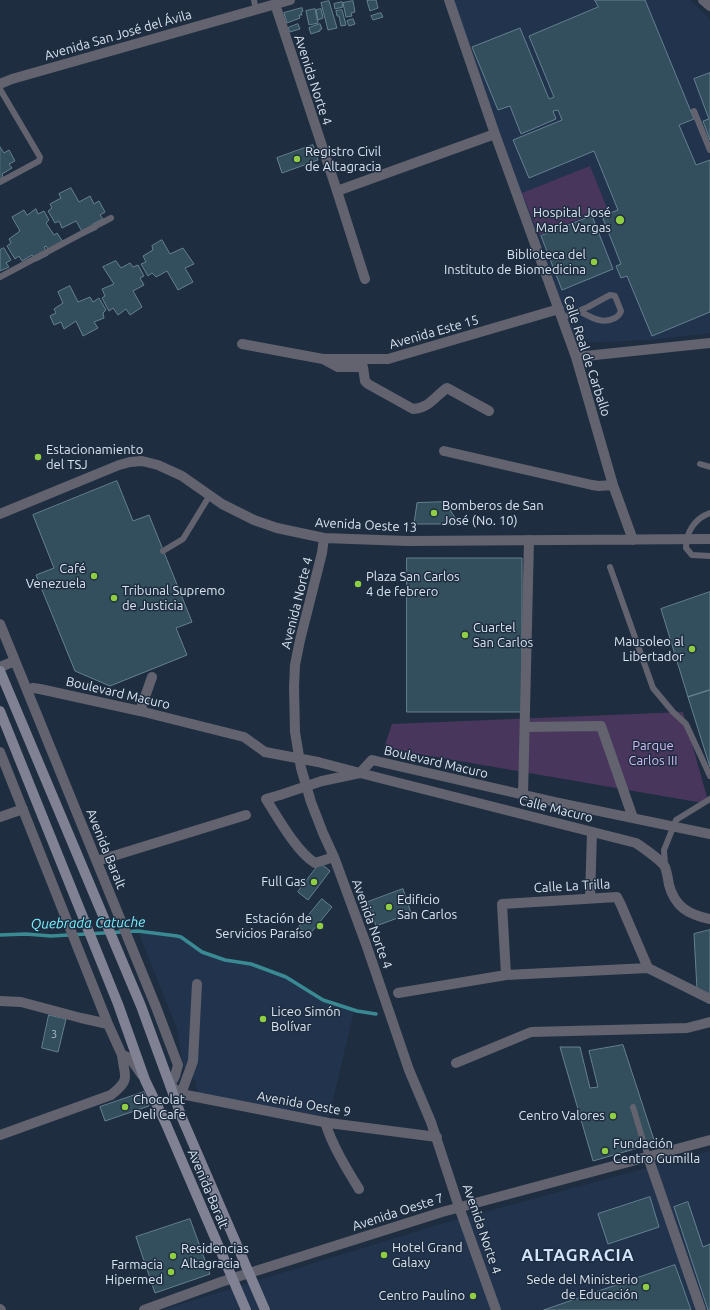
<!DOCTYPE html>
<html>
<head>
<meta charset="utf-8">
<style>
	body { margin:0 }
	canvas { display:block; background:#1e2d40 }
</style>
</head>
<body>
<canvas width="710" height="1310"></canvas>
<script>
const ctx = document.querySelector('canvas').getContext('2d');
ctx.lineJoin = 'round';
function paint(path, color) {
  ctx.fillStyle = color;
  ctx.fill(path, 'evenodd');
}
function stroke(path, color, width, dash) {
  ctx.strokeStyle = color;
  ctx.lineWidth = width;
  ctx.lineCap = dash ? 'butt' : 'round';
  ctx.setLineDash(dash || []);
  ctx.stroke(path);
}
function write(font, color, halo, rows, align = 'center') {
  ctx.font = font + ' Ubuntu,sans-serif';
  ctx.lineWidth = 3;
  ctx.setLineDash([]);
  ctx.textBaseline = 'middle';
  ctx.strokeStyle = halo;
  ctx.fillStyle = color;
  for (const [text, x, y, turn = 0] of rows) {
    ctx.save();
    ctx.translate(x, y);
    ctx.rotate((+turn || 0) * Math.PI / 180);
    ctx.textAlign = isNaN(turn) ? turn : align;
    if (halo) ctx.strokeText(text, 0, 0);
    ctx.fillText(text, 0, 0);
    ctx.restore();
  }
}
paint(new Path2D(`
	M454 0H690L708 17 710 21V333L648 340 574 343 496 123Z
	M138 931 177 936 202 952 225 960 251 964 276 973 318 997 354 1010 329 1117 197 1093 196 1082 183 1066 177 1028Z
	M710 1151V1310H162L448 1222Z`), '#22344d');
paint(new Path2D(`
	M590 166 607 208 539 235 522 193Z
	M683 712 709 804 384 748 392 724Z`), '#48365c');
stroke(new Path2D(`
	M0 935 26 934 51 936 138 931 177 936 181 937 202 952 225 960 251 964 286 977 323 1000 357 1011 376 1014`), '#398a93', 3.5);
const building = new Path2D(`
	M370 0H376L378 8 370 11 367 1Z
	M595 0H645L694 119 679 125 696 165 710 160V312L652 336 627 276 621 278 616 266 621 264 602 216 618 210 594 151 529 178 513 140 562 120 558 110 553 111 556 119 521 134 510 106 498 110 472 47 520 28 549 99 554 97 529 36 598 7Z
	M329 1 337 28 328 30 321 3Z
	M353 1 355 12 351 13 352 16 346 17 343 3Z
	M342 2 343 7 335 9 334 4Z
	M302 8 303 11 301 12 302 15H299L300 18 287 23 284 13Z
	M315 9 318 23 309 25 306 11Z
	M321 9 323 18 318 20 316 10Z
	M342 10 346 25 341 26 339 16H337L336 11Z
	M381 13 383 17 373 20 371 16Z
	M353 19 355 24 349 26 347 21Z
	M298 24 300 29 290 32 288 28Z
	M320 24 322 29H320V31L311 34 309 28Z
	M710 73V140L703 121 709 119 694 79Z
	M313 145 318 160 282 173 277 158Z
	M0 147 4 153 9 150 15 161 9 164 12 168 2 174 3 177 0 179Z
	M71 188 79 202 90 196 94 204 99 201 105 212 100 215 103 219 93 224 97 229 84 235 76 221 62 228 59 221 55 223 48 211 52 208 50 204 61 198 59 194Z
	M36 209 38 214 44 211 49 220 46 223 54 235 57 233 65 245 50 252 46 246 44 247 48 255 36 261 32 255 22 261 19 256 15 259 7 246 11 243 9 239 20 231 12 217 24 210 27 215Z
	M592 216 613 269 562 290 541 236Z
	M162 240 170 254 183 248 194 264 185 268 193 282 178 290 167 271 156 277 152 273 148 276 141 264 146 262 143 256 153 250 152 246Z
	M4 248 11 260 6 263 9 267 0 271V250Z
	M116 261 121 268 130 263 133 267 138 265 144 276 140 278 144 285 133 291 142 307 130 315 126 309 118 315 113 308 109 311 102 298 105 296 102 289 114 284 103 267Z
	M70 286 78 302 90 297 93 302 99 298 106 310 103 313 104 318 94 322 98 328 83 336 76 321 64 329 61 322 54 325 50 316 56 313 54 309 63 303 58 292Z
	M117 481 133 521 149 515 192 622 176 628 187 655 110 686 75 671 36 575 54 568 33 515Z
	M445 502 459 524H414L417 503Z
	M407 558H522V712H407Z
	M710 592V690L688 697 661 609Z
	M710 690V767L688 697Z
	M320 863 330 871 308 900 298 892Z
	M403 889 411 913 376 926 368 902Z
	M322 899 332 907 309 935 299 927Z
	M710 930V994L697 989 694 934Z
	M49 1015 66 1019 58 1052 42 1048Z
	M623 1045 655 1143 593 1161 560 1047H580L590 1088 598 1087 589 1051Z
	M144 1092 149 1106 105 1121 100 1107Z
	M650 1197 659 1227 608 1244 598 1214Z
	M688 1202 703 1247 710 1244V1310H708L674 1207Z
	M190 1219 210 1274 155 1293 136 1237Z
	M675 1265 691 1310H544Z`);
paint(building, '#334e5c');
stroke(building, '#648190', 1);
stroke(new Path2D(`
	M254 0 256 10
	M0 89 40 157 39 161 0 182
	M694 111 710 150
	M0 277 111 218
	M562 318 588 307 610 295 615 296 621 311C620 315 618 316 615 318 602 325 591 317 579 311
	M700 464 710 467
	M710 513C695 518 686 532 686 548L692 555 710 556
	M163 551 183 539 210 495
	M610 567 653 688 673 712 686 724 710 776
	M665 865 664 850 676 820 710 799
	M633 1107 648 1157`), '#62636f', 6);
stroke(new Path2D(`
	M27 690 33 688 40 689 140 711 244 737 265 752
	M140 711 152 677
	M525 727 601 726 633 818
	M318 762 360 773 372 760 555 802 710 834
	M523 795 529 540`), '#62636f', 10);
stroke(new Path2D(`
	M449 0 495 134 576 357 613 485 633 540
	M703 0 710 6
	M275 4 337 191 365 279
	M0 84 12 79 290 0
	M337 191 495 134
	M242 344 323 359H388L559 309
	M576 357 710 343
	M325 360 338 367H363L365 381 368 384 413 409C430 408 435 396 447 388L489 411
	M444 451 592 485 599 486 613 485
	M0 514 119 465 130 462 142 461 158 465 182 476 222 504 254 520 277 528 324 538 407 541 710 539
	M324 538 322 553 300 640 295 665 294 687 295 732 301 768 311 802 323 833 334 857 366 944 409 1070 431 1122 459 1207 496 1310
	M0 624 156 1007 178 1065 175 1076 170 1085 181 1094 329 1123 437 1137
	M0 667 15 661
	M0 752 108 1024 122 1055 130 1058 142 1075
	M322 781 360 773 636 843C642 847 662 861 665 867 667 872 668 879 669 885 675 907 689 915 710 919
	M280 795 266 799C278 818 297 852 315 863L334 857
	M0 817 23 809
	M97 861 246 815
	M590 898 592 832
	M506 975 502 904 617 897 621 905 648 968 710 999
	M398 993 506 975 648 968
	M0 1001 21 1002 81 1018 108 1024
	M456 1063 531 1032 687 1028 710 1022
	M181 1094 193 1061 197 984
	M325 1122C332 1145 346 1168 359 1189
	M0 1135 111 1095C132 1079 124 1076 122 1055
	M648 1157 701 1310
	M0 1309 1 1310
	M144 1310 221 1282 442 1212 710 1140`), '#62636f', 10);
stroke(new Path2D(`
	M0 671 141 1006 182 1118 265 1310
	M0 711 118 1004 145 1080 166 1124 246 1310`), '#808294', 10);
stroke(new Path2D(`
	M265 752 318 762`), '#62636f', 10);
stroke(new Path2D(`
	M280 795 322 781`), '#62636f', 10);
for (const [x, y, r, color] of [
	[297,159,4,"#8fcd42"],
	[620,220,5,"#8fcd42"],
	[594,262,4,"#8fcd42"],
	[38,457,4,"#8fcd42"],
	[434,513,4,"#8fcd42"],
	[94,576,4,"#8fcd42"],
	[358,584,4,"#8fcd42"],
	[114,598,4,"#8fcd42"],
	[465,635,4,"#8fcd42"],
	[692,649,4,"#8fcd42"],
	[314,882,4,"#8fcd42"],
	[389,907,4,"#8fcd42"],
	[320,926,4,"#8fcd42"],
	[263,1019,4,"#8fcd42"],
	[125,1107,4,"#8fcd42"],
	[613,1116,4,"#8fcd42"],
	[605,1151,4,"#8fcd42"],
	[384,1255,4,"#8fcd42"],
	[173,1256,4,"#8fcd42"],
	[171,1272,4,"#8fcd42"],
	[646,1287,4,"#8fcd42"],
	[473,1296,4,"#8fcd42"]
]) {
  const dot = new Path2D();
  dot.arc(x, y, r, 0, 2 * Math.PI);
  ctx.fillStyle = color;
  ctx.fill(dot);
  stroke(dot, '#1e2d40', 1.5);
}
write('11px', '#b0becb', null, [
	["3",54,1034]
]);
write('13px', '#dae4f0', '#1e2d40', [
	["Avenida San José del Ávila",118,35,-16],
	["Avenida Norte 4",313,80,72],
	["Avenida Este 15",434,332,-16],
	["Calle Real de Carballo",587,356,72],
	["Avenida Oeste 13",366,525,3],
	["Avenida Norte 4",297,603,-76],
	["Boulevard Macuro",118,693,13],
	["Boulevard Macuro",436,762,13],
	["Calle Macuro",556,809,14],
	["Avenida Baralt",106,849,68],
	["Calle La Trilla",572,886,-3],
	["Avenida Norte 4",372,924,70],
	["Avenida Oeste 9",304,1104,10],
	["Avenida Baralt",208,1189,67],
	["Avenida Oeste 7",398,1212,-18],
	["Avenida Norte 4",482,1229,71]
]);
write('13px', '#dae4f0', '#1e2d40', [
	["Registro Civil",305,152],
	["de Altagracia",305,167],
	["Hospital José",611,213,"right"],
	["María Vargas",611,228,"right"],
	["Biblioteca del",586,255,"right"],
	["Instituto de Biomedicina",586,270,"right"],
	["Estacionamiento",46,450],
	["del TSJ",46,465],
	["Bomberos de San",442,506],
	["José (No. 10)",442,521],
	["Café",86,569,"right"],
	["Venezuela",86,584,"right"],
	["Plaza San Carlos",366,577],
	["4 de febrero",366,592],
	["Tribunal Supremo",122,591],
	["de Justicia",122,606],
	["Cuartel",473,628],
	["San Carlos",473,643],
	["Mausoleo al",684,642,"right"],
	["Libertador",684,657,"right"],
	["Full Gas",306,882,"right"],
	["Edificio",397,900],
	["San Carlos",397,915],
	["Estación de",312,919,"right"],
	["Servicios Paraíso",312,934,"right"],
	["Liceo Simón",271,1012],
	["Bolívar",271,1027],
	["Chocolat",133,1100],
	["Deli Cafe",133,1115],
	["Centro Valores",605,1116,"right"],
	["Fundación",613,1144],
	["Centro Gumilla",613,1159],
	["Hotel Grand",392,1248],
	["Galaxy",392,1263],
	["Residencias",181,1249],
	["Altagracia",181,1264],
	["Farmacia",163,1265,"right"],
	["Hipermed",163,1280,"right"],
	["Sede del Ministerio",638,1280,"right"],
	["de Educación",638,1295,"right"],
	["Centro Paulino",465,1296,"right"]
], 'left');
write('13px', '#d5baf5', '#1e2d40', [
	["Parque",653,746],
	["Carlos III",653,761]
]);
write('italic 14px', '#79f0fe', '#1e2d40', [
	["Quebrada Catuche",88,923,-1]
]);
ctx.letterSpacing = '1px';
write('bold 17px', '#d2e5fe', '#1e2d40', [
	["ALTAGRACIA",578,1255]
]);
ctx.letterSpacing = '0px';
</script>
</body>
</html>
